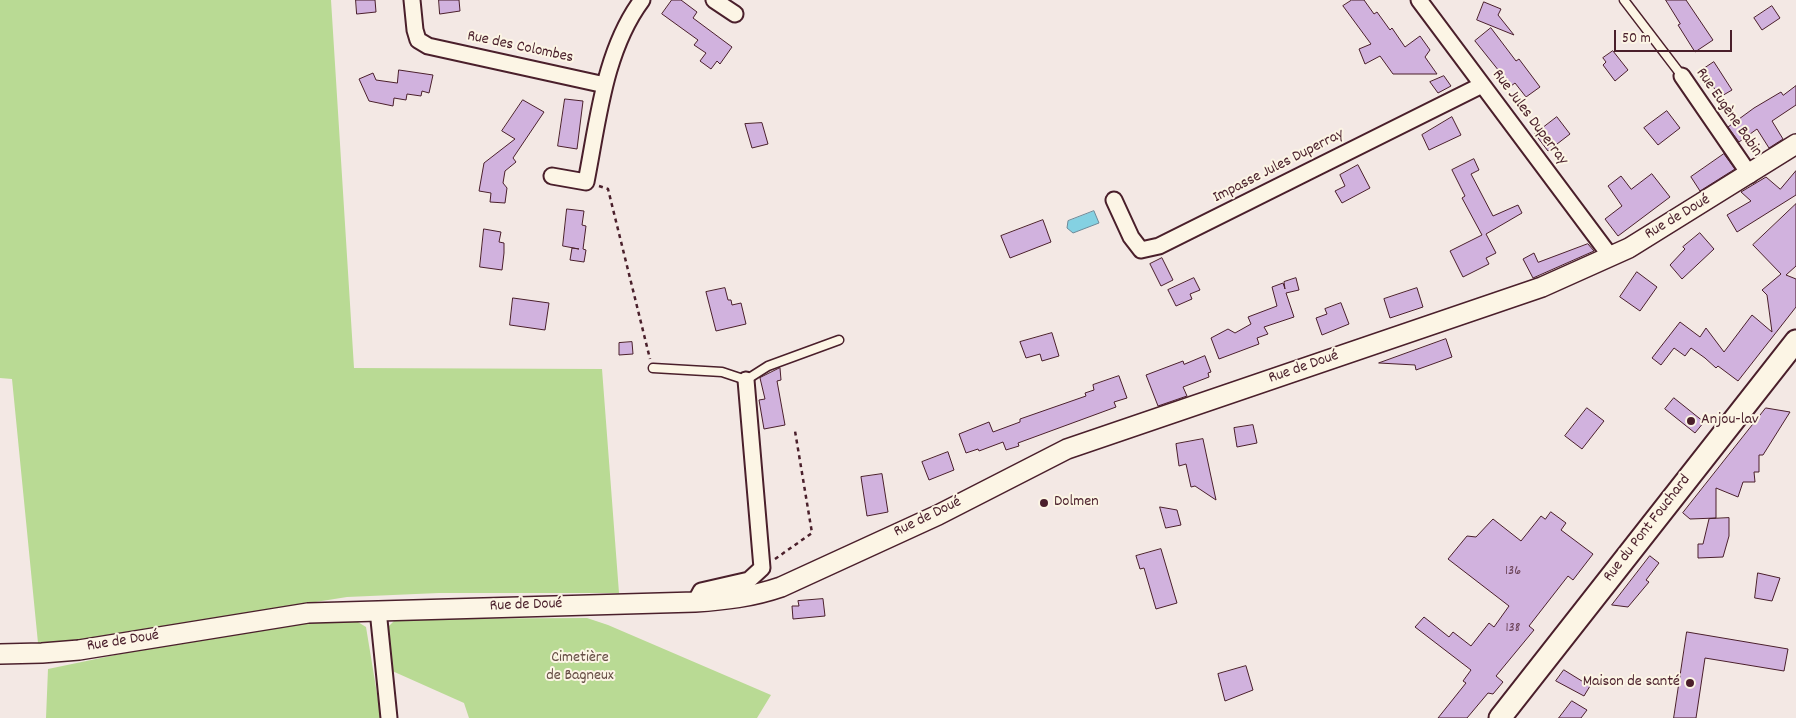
<!DOCTYPE html>
<html>
<head>
<meta charset="utf-8">
<style>
	body { margin:0 }
	#map { position:relative; width:1796px; height:718px; overflow:hidden; background:#f3e8e4; font-family:Dekko,sans-serif }
	canvas { display:block }
	.scale { position:absolute; left:1614px; top:30px; width:118px; height:22px; box-sizing:border-box; border:2px solid #4a1f2b; border-top:0; padding-left:6px; font-size:15px; line-height:18px; white-space:nowrap; color:#4a1f2b; -webkit-text-stroke:4px #fcf5e5; paint-order:stroke }
</style>
</head>
<body>
<div id="map">
<canvas width="1796" height="718"></canvas>
<div class="scale">50 m</div>
</div>
<script>
const ctx = document.querySelector('canvas').getContext('2d');
ctx.lineJoin = 'round';
function paint(path, color) {
  ctx.fillStyle = color;
  ctx.fill(path, 'evenodd');
}
function stroke(path, color, width, dash) {
  ctx.strokeStyle = color;
  ctx.lineWidth = width;
  ctx.lineCap = dash ? 'butt' : 'round';
  ctx.setLineDash(dash || []);
  ctx.stroke(path);
}
function write(font, color, halo, rows, align = 'center') {
  ctx.font = font + ' Dekko,sans-serif';
  ctx.lineWidth = 4;
  ctx.setLineDash([]);
  ctx.textBaseline = 'middle';
  ctx.strokeStyle = halo;
  ctx.fillStyle = color;
  for (const [text, x, y, turn = 0] of rows) {
    ctx.save();
    ctx.translate(x, y);
    ctx.rotate((+turn || 0) * Math.PI / 180);
    ctx.textAlign = isNaN(turn) ? turn : align;
    if (halo) ctx.strokeText(text, 0, 0);
    ctx.fillText(text, 0, 0);
    ctx.restore();
  }
}
paint(new Path2D(`
	M0 0H331L354 368 602 369 619 593H439L347 597 69 641 38 643 12 379 0 378Z
	M587 618 608 625 771 695 757 718H469L464 703 390 670 388 627 396 619Z
	M353 619 366 627 381 718H46L48 669 144 649 296 622Z`), '#b9da94');
const water = new Path2D(`
	M1094 211 1099 223 1073 233 1067 228 1068 221Z`);
paint(water, '#84d1e2');
stroke(water, '#6d8a99', 1);
const building = new Path2D(`
	M356 0H375L376 12 357 14Z
	M439 0H459L460 11 440 14Z
	M672 0H681L697 12 693 18 732 47 720 64 717 61 711 69 700 61 706 53 694 45 698 40 662 14Z
	M1352 0H1364L1374 14 1377 12 1390 30 1392 28 1405 47 1420 36 1430 50 1425 57 1437 74H1393L1380 56 1365 64 1359 49 1371 44 1343 6Z
	M1666 0H1686L1713 40 1695 52 1678 25 1680 24Z
	M1484 2 1501 9 1498 15 1514 35 1477 20Z
	M1772 6 1780 18 1762 30 1754 18Z
	M1491 28 1516 61 1519 59 1540 87 1526 97 1515 83 1511 86 1475 41Z
	M1613 51 1628 70 1615 81 1603 65 1606 62 1603 58Z
	M1714 62 1732 90 1720 97 1702 70Z
	M399 70 433 75 429 93 422 91 421 96 407 94 406 100 394 98 393 106 369 101 359 79 373 73 376 80 397 83Z
	M1444 76 1451 86 1438 93 1430 82Z
	M1796 86V105L1772 121 1783 139 1769 148 1757 129 1739 142 1728 127 1754 108 1781 92 1783 95Z
	M565 99 583 101 577 149 558 146Z
	M523 100 544 112 513 158 516 162 505 171 503 183 507 188 505 203 490 202 491 193 479 191 484 163 515 139 502 131Z
	M1667 111 1680 128 1658 145 1644 128Z
	M1452 117 1461 135 1429 150 1422 135Z
	M1557 117 1570 134 1548 151 1535 134Z
	M762 123 768 144 752 148 745 124Z
	M1724 154 1735 169 1700 191 1691 177Z
	M1474 159 1479 170 1471 174 1493 216 1518 205 1522 213 1486 234 1496 253 1486 258 1489 264 1463 277 1450 251 1482 235 1462 198 1465 196 1452 170Z
	M1358 165 1370 188 1342 203 1335 191 1345 186 1340 175Z
	M1796 171V195L1737 232 1727 215 1751 201 1741 192 1766 177 1780 189Z
	M1652 174 1670 197 1618 236 1605 219 1622 206 1608 186 1621 176 1631 189Z
	M1796 204V266L1786 275 1796 279V307L1738 381 1718 366 1716 368 1705 358 1691 348 1685 356 1674 348 1661 365 1652 358 1680 322 1700 337 1706 328 1724 352 1752 315 1772 332 1767 295 1762 290 1781 274 1753 245Z
	M567 209 584 211 582 225 586 226 583 249 586 250 584 262 570 260 572 248 579 249 563 246Z
	M1043 220 1051 242 1010 258 1001 236Z
	M484 229 501 232 499 242 504 243V253L502 270 480 267Z
	M1700 233 1714 249 1682 279 1670 265 1685 249 1683 247Z
	M1588 244 1594 251 1533 278 1523 259 1534 253 1538 262Z
	M1162 258 1173 280 1161 286 1150 264Z
	M1637 272 1657 287 1640 311 1620 297Z
	M1194 278 1200 290 1190 294 1192 299 1176 306 1168 290Z
	M1296 278 1299 290 1286 293 1294 317 1264 327 1268 334 1257 338 1259 344 1219 359 1211 338 1228 329 1235 333 1251 324 1248 317 1277 306 1272 287 1283 283 1285 289 1284 282Z
	M725 288 728 300H731L732 305 741 303 746 324 716 331 706 292Z
	M1417 288 1423 307 1390 318 1384 299Z
	M513 298 549 303 545 330 510 325Z
	M1341 303 1349 324 1322 335 1316 318 1327 314 1325 309Z
	M1052 333 1059 356 1042 361 1040 354 1026 358 1020 342Z
	M1446 339 1452 357 1416 370 1415 365 1379 363Z
	M632 342 633 354 619 355V343Z
	M1205 356 1211 372 1208 373 1209 377 1183 387 1187 396 1158 406 1146 375 1183 361 1184 364Z
	M780 368 781 380 777 381 785 425 764 429 759 400 765 399 760 378Z
	M1119 376 1127 398 1114 402 1116 407 1018 443 1019 446 1006 450 1003 442 979 451 978 449 966 453 959 434 989 422 993 432 1020 422V419L1086 396 1085 393 1094 390 1093 385Z
	M1674 398 1704 422 1695 433 1665 409Z
	M1587 408 1604 421 1582 449 1565 436Z
	M1766 408 1790 412 1763 455H1759V472H1754L1755 482H1743L1738 497 1716 488V518L1690 519 1683 513Z
	M1253 425 1257 443 1237 447 1234 428Z
	M1203 439 1210 472 1216 500 1195 486 1191 487 1186 464 1179 466 1176 444Z
	M948 452 954 470 929 480 922 462Z
	M882 474 888 512 867 516 861 477Z
	M1160 507 1177 510 1181 525 1166 528Z
	M1551 512 1566 523 1561 530 1593 554 1573 580 1568 576 1529 626 1534 630 1496 676 1503 682 1493 694 1488 693 1467 718H1438L1466 683 1463 681 1471 670 1415 627 1424 617 1449 637 1453 632 1471 646 1489 623 1494 627 1509 606 1448 559 1467 536 1476 537 1493 519 1521 541 1541 516 1545 519Z
	M1729 518V536L1723 557 1698 558V544H1703L1709 519Z
	M1161 549 1177 603 1156 609 1144 568 1140 569 1136 556Z
	M1650 556 1659 563 1646 580 1649 582 1628 607 1612 605Z
	M1758 573 1780 578 1772 601 1755 598Z
	M823 599 825 616 793 619 792 606H799L798 601Z
	M1687 632 1788 649 1784 671 1705 658 1696 718H1674Z
	M1246 666 1253 690 1225 701 1218 674Z
	M1564 670 1590 686 1584 696 1556 681Z
	M1572 701 1587 710 1581 718H1559Z`);
paint(building, '#d1b2de');
stroke(building, '#4a1f2b', 1);
const service = new Path2D(`
	M1624 0 1682 76
	M653 368 722 372 746 380 768 366 839 340`);
const minor = new Path2D(`
	M412 0 415 30 418 40 428 46 605 85
	M714 0 735 14
	M1419 0 1611 257
	M1682 76 1750 175
	M552 176 586 182C598 122 604 51 642 0
	M1114 200 1131 237 1141 250 1159 246 1482 85
	M695 602 701 591 749 580 762 568 746 380
	M378 610 389 718`);
const tertiary = new Path2D(`
	M0 654 42 653 79 650 308 613 695 602C725 600 752 597 781 587L938 515 1067 449 1542 287 1629 248 1796 144`);
const secondary = new Path2D(`
	M1500 718 1796 341`);
stroke(service, '#4a1f2b', 11);
stroke(minor, '#4a1f2b', 19);
stroke(tertiary, '#4a1f2b', 22);
stroke(secondary, '#4a1f2b', 25);
stroke(new Path2D(`
	M599 186 608 189 650 359
	M775 559 812 533 795 431`), '#4a1f2b', 2.5, [4, 4]);
stroke(service, '#fcf5e5', 8);
stroke(minor, '#fcf5e5', 15);
stroke(tertiary, '#fcf5e5', 19);
stroke(secondary, '#fcf5e5', 21);
for (const [x, y, r, color] of [
	[1691,421,5,"#4a1f2b"],
	[1044,503,5,"#4a1f2b"],
	[1690,683,5,"#4a1f2b"]
]) {
  const dot = new Path2D();
  dot.arc(x, y, r, 0, 2 * Math.PI);
  ctx.fillStyle = color;
  ctx.fill(dot);
  stroke(dot, '#fcf5e5', 2);
}
write('14px', '#6c4458', null, [
	["136",1513,572],
	["138",1513,629]
]);
write('16px', '#4a1f2b', '#fcf5e5', [
	["Rue des Colombes",520,48,12],
	["Rue Eugène Babin",1728,113,55],
	["Rue Jules Duperray",1529,118,53],
	["Impasse Jules Duperray",1279,167,-27],
	["Rue de Doué",1678,218,-31],
	["Rue de Doué",1304,368,-19],
	["Rue de Doué",928,518,-26],
	["Rue du Pont Fouchard",1648,529,-52],
	["Rue de Doué",526,606,-2],
	["Rue de Doué",123,642,-9]
]);
write('16px', '#4a1f2b', '#fcf5e5', [
	["Anjou-lav",1701,421],
	["Dolmen",1054,503],
	["Maison de santé",1680,683,"right"]
], 'left');
write('16px', '#664e45', '#fcf5e5', [
	["Cimetière",580,659],
	["de Bagneux",580,677]
]);
</script>
</body>
</html>
